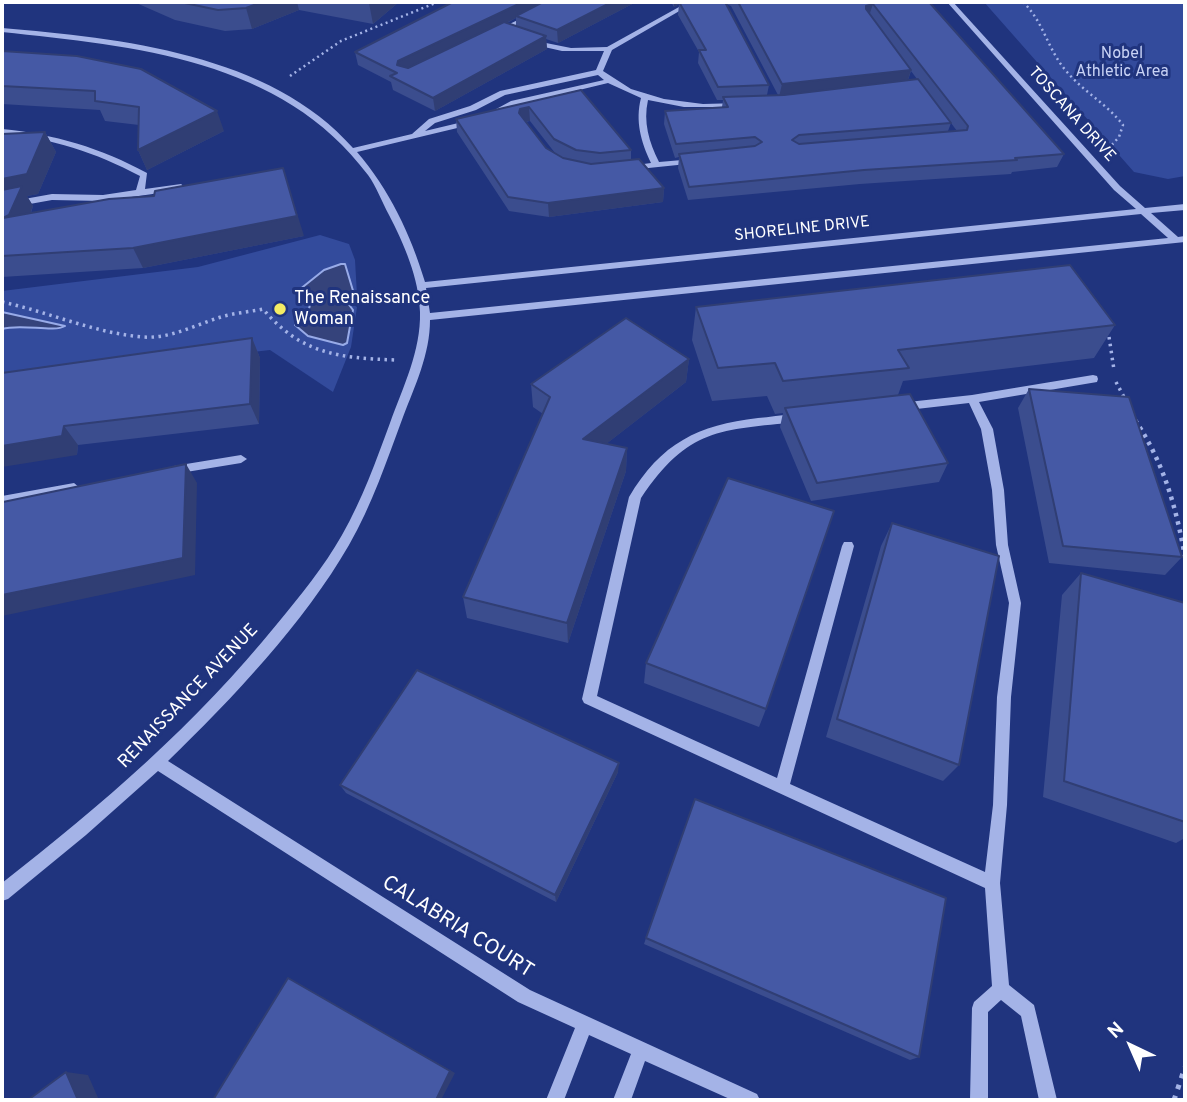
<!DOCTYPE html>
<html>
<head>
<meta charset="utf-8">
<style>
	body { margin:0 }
	#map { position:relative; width:1187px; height:1102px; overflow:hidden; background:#20347e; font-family:Overpass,sans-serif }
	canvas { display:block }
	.frame { position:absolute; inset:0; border:4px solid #fff; pointer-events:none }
	.north { position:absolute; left:1096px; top:1011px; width:70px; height:70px; -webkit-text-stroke:5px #20347e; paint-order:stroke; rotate:316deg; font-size:19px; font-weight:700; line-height:28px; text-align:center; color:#fff }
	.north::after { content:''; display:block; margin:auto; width:24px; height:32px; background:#fff; clip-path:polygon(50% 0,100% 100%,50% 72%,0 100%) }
</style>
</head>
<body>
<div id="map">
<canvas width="1187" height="1102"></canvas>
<div class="frame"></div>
<div class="north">N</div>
</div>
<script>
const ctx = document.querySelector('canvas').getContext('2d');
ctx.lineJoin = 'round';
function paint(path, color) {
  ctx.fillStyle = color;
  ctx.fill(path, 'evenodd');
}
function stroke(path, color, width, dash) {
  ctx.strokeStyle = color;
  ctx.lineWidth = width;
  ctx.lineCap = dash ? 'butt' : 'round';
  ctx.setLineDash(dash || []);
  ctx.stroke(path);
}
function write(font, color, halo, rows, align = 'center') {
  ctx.font = font + ' Overpass,sans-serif';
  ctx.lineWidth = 6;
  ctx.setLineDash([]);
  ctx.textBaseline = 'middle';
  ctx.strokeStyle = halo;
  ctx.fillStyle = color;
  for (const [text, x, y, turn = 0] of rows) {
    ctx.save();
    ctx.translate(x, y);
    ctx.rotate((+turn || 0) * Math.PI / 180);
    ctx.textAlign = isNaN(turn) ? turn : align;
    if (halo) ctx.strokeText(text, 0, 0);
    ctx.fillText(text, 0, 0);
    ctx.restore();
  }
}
paint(new Path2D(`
	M984 2H1185V176L1168 179 1134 172Z
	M320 235 349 244 355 260 357 295 350 302 357 307 351 347 333 392 270 350 2 381V291L198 267Z`), '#334b9c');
const water = new Path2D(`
	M341 264H345L354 294 347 302 353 310 347 343 343 345 308 336 295 325C309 314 318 301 299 290L324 270Z
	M2 312 65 326C53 333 22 323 2 329Z`);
paint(water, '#35437b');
stroke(water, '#98abe8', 2);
stroke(new Path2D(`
	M1023 2C1044 22 1048 51 1067 72 1084 92 1107 104 1123 125L1119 137 1110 147
	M290 76 341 41 438 2`), '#a4b3e7', 2.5, [2, 3.5]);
stroke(new Path2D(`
	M2 302C49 312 94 333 143 337 170 339 195 325 221 317 234 313 249 312 263 309 301 354 339 358 395 360
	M1108 330 1114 370
	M1116 382 1125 399`), '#a4b3e7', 3.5, [2.5, 4.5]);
stroke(new Path2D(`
	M1135 420C1164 463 1176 507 1185 557`), '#a4b3e7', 4.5, [3.5, 5]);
stroke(new Path2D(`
	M1174 1100 1185 1067`), '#a4b3e7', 5, [4.5, 7]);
paint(new Path2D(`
	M555 2H563L499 33 493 32Z
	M688 2H695L612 50 603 71 631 89 664 99 703 104 741 103 742 105 738 107H684L648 100C643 122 649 142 659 162L694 159 698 161 697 163 629 170V166L651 163C641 142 635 121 641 98L608 83 517 105 494 116 487 114 511 101 604 80 598 75 505 95 476 110 435 123 425 131 471 120H474V124L357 152C389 189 411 235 425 282L1136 209 1114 190 947 2H953L1120 186 1145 208 1185 204V210L1151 213 1178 237 1185 236V242L430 320C430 354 415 386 403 417 387 460 372 505 349 545 304 623 232 699 168 761L530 990 757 1094 760 1100H732L645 1061 631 1100H613L631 1054 589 1035 564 1100H546L575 1028 518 1002 158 771 86 835 8 899 2 901V883C102 805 197 723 277 624 300 596 324 567 342 535 362 500 376 461 390 423 403 387 421 351 420 312 419 278 404 244 389 215 382 202 376 186 368 175 282 59 134 46 2 32V28C120 38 271 54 353 148L412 134 429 119 470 106 500 91 596 70 604 51H562L531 44V40L571 48 607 47ZM1141 214 1168 238 430 313 426 288Z
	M2 129C54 134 101 148 147 173L145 189 181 184 185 187 181 190 103 201 52 200 2 209V203L52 194 103 195 136 190 140 176C95 152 52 139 2 133Z
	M1093 375 1097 376 1098 379 1097 382 979 402 993 429 1004 490 1008 545 1021 603 1011 697 1007 805 1000 883 1009 985 1034 1005 1057 1100H1039L1021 1016 1001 1000 988 1012V1100H970L972 1008 974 1002 992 986 985 888 584 703 582 699 629 497C661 443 698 425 758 418 772 417 788 413 802 415L803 418 798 422C720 430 688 428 641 498L597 696 777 778 842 546 844 542H852L854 546 790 784 985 872 993 805 997 697 1009 603 996 545 992 490 981 429 969 403 899 411 894 407 899 403 972 395Z
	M241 455 247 459 241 463 174 474 168 470 174 466Z
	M74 483 80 488 78 491 2 506V496Z`), '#a4b3e7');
paint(new Path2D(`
	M134 2H399L373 24 299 10 252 29 225 31 175 20Z
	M453 2H636L558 43 546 39 547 49 435 111 393 90 391 82 358 65 355 52ZM516 18V26L507 23Z
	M671 2H929L1064 154 1057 167 1012 172 1011 174 860 184 688 200 678 168 679 157 675 158 664 124 665 111 722 107 723 100H717L698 63 699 52 678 15 679 4 674 7ZM726 4 731 6 778 95H767L769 85ZM911 71 917 79 908 80ZM951 123 957 131H948Z
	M2 51 224 131 147 170 138 150 139 125 105 121 100 110 2 104Z
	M581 90 631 150V160L664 188 663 202 549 217 509 211 457 132 456 119ZM530 121 555 153 546 148 526 122Z
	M45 132 56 152 38 194 27 196 33 206 31 213 304 236 143 268 2 277V134Z
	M696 307 1115 325 1094 358 903 381 898 395 948 463 939 482 811 501 780 427 783 413 775 414 767 396 712 401 692 340Z
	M252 338 260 358 259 424 78 445 77 455 2 373Z
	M689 359 686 382 606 444 627 448 626 471 568 643 467 618 463 597 543 414 533 407 531 384Z
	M1029 389 1182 557 1165 575 1049 563 1018 408Z
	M892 523 959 765 943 781 826 737 881 546Z
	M1081 573 1185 603V838L1176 843 1043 797 1062 595Z
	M646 663 766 709 759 727 644 683Z
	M618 772 556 902 346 793 340 785Z
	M646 938 919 1057 910 1060 644 944Z`), '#3b4d8e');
paint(new Path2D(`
	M262 2H297L299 10 252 29 246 8Z
	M371 2H399L373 24 369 3Z
	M523 2H550L516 16V18L401 75 397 65 398 61Z
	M612 2H636L558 43 557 30Z
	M674 2H683H679V4L674 7Z
	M873 4 869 16 863 18 866 6Z
	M546 36 547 49 435 111 433 98Z
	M911 70 907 83 779 97 782 84Z
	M529 107 530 121 521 122 519 113 520 109Z
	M217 111 224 131 147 170 138 150Z
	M45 132 56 152 38 194 27 196 33 206 22 235 3 218 2 179Z
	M283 168 304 236 143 268 133 248Z
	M664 188 663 202 549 217 548 203Z
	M252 338 260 358 259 424 250 404Z
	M689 359 686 382 583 462V439Z
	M64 426 78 445 77 455 2 467V446Z
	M627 448 626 471 568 643 567 623Z
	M186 464 197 483 195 575 2 616V595Z
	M619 763 618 772 556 902 555 895Z
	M288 978 455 1073 441 1100H436Z
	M66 1072 88 1075 99 1100H78Z`), '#303e74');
const building = new Path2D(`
	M180 2H262L246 8 218 10Z
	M453 2H523L398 61 397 65 408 68 504 22 546 36 433 98 390 76 397 73 355 52Z
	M543 2H612L557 30 516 16Z
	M679 2H725L769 85 718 87 699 50H706Z
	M738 2H929L1064 154 1015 158 1017 160 864 170 689 187 679 154 755 146 762 142 755 137 676 144 665 111 728 107 723 97 784 95 918 79 951 123 799 135 792 140 799 144 967 130 968 126 873 4 866 6V9L911 70 782 84Z
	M2 51 77 56 141 69 217 111 138 150 139 107 95 101V91L2 86Z
	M581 90 631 150 600 153 576 150 554 139 529 107 520 109 519 113 546 148 563 158 591 164 639 159 664 188 548 203 508 197 456 119Z
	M45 132 27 174 2 179V134Z
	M283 168 297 216 133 248 2 256V190L22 186 9 215 3 218 109 199 154 196 155 191Z
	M1070 265 1115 325 898 350 909 368 783 381 775 363 718 368 696 307Z
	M626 318 689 359 583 439 627 448 567 623 463 597 550 397 531 384Z
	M252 338 250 404 64 426 62 436 2 446V373Z
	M1029 389 1129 397 1182 557 1063 546Z
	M910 394 948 463 817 483 785 408Z
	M186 464 183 558 2 595V507L3 502Z
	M728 478 834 511 766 709 646 663Z
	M892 523 999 556 959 765 837 719Z
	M1081 573 1185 603V822L1064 781Z
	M417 670 619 763 555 895 340 785Z
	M695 799 946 898 919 1057 646 938Z
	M288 978 450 1071 436 1100H213Z
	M66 1072 78 1100H28Z`);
paint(building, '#4559a5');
stroke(building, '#303e74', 2);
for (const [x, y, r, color] of [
	[280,309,7,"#f4ec65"]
]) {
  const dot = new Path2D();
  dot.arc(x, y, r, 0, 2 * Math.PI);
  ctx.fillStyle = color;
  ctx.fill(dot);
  stroke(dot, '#20347e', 2.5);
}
write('16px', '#c8d2f5', '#20347e', [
	["Nobel",1122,55],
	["Athletic Area",1122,73]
]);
write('16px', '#fff', '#20347e', [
	["TOSCANA DRIVE",1071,115,48],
	["SHORELINE DRIVE",802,230,-6]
]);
write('18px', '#fff', '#20347e', [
	["The Renaissance",294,299],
	["Woman",294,320]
], 'left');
write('18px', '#fff', '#20347e', [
	["RENAISSANCE AVENUE",189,697,-46]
]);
write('21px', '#fff', '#20347e', [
	["CALABRIA COURT",457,928,32]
]);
</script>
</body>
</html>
